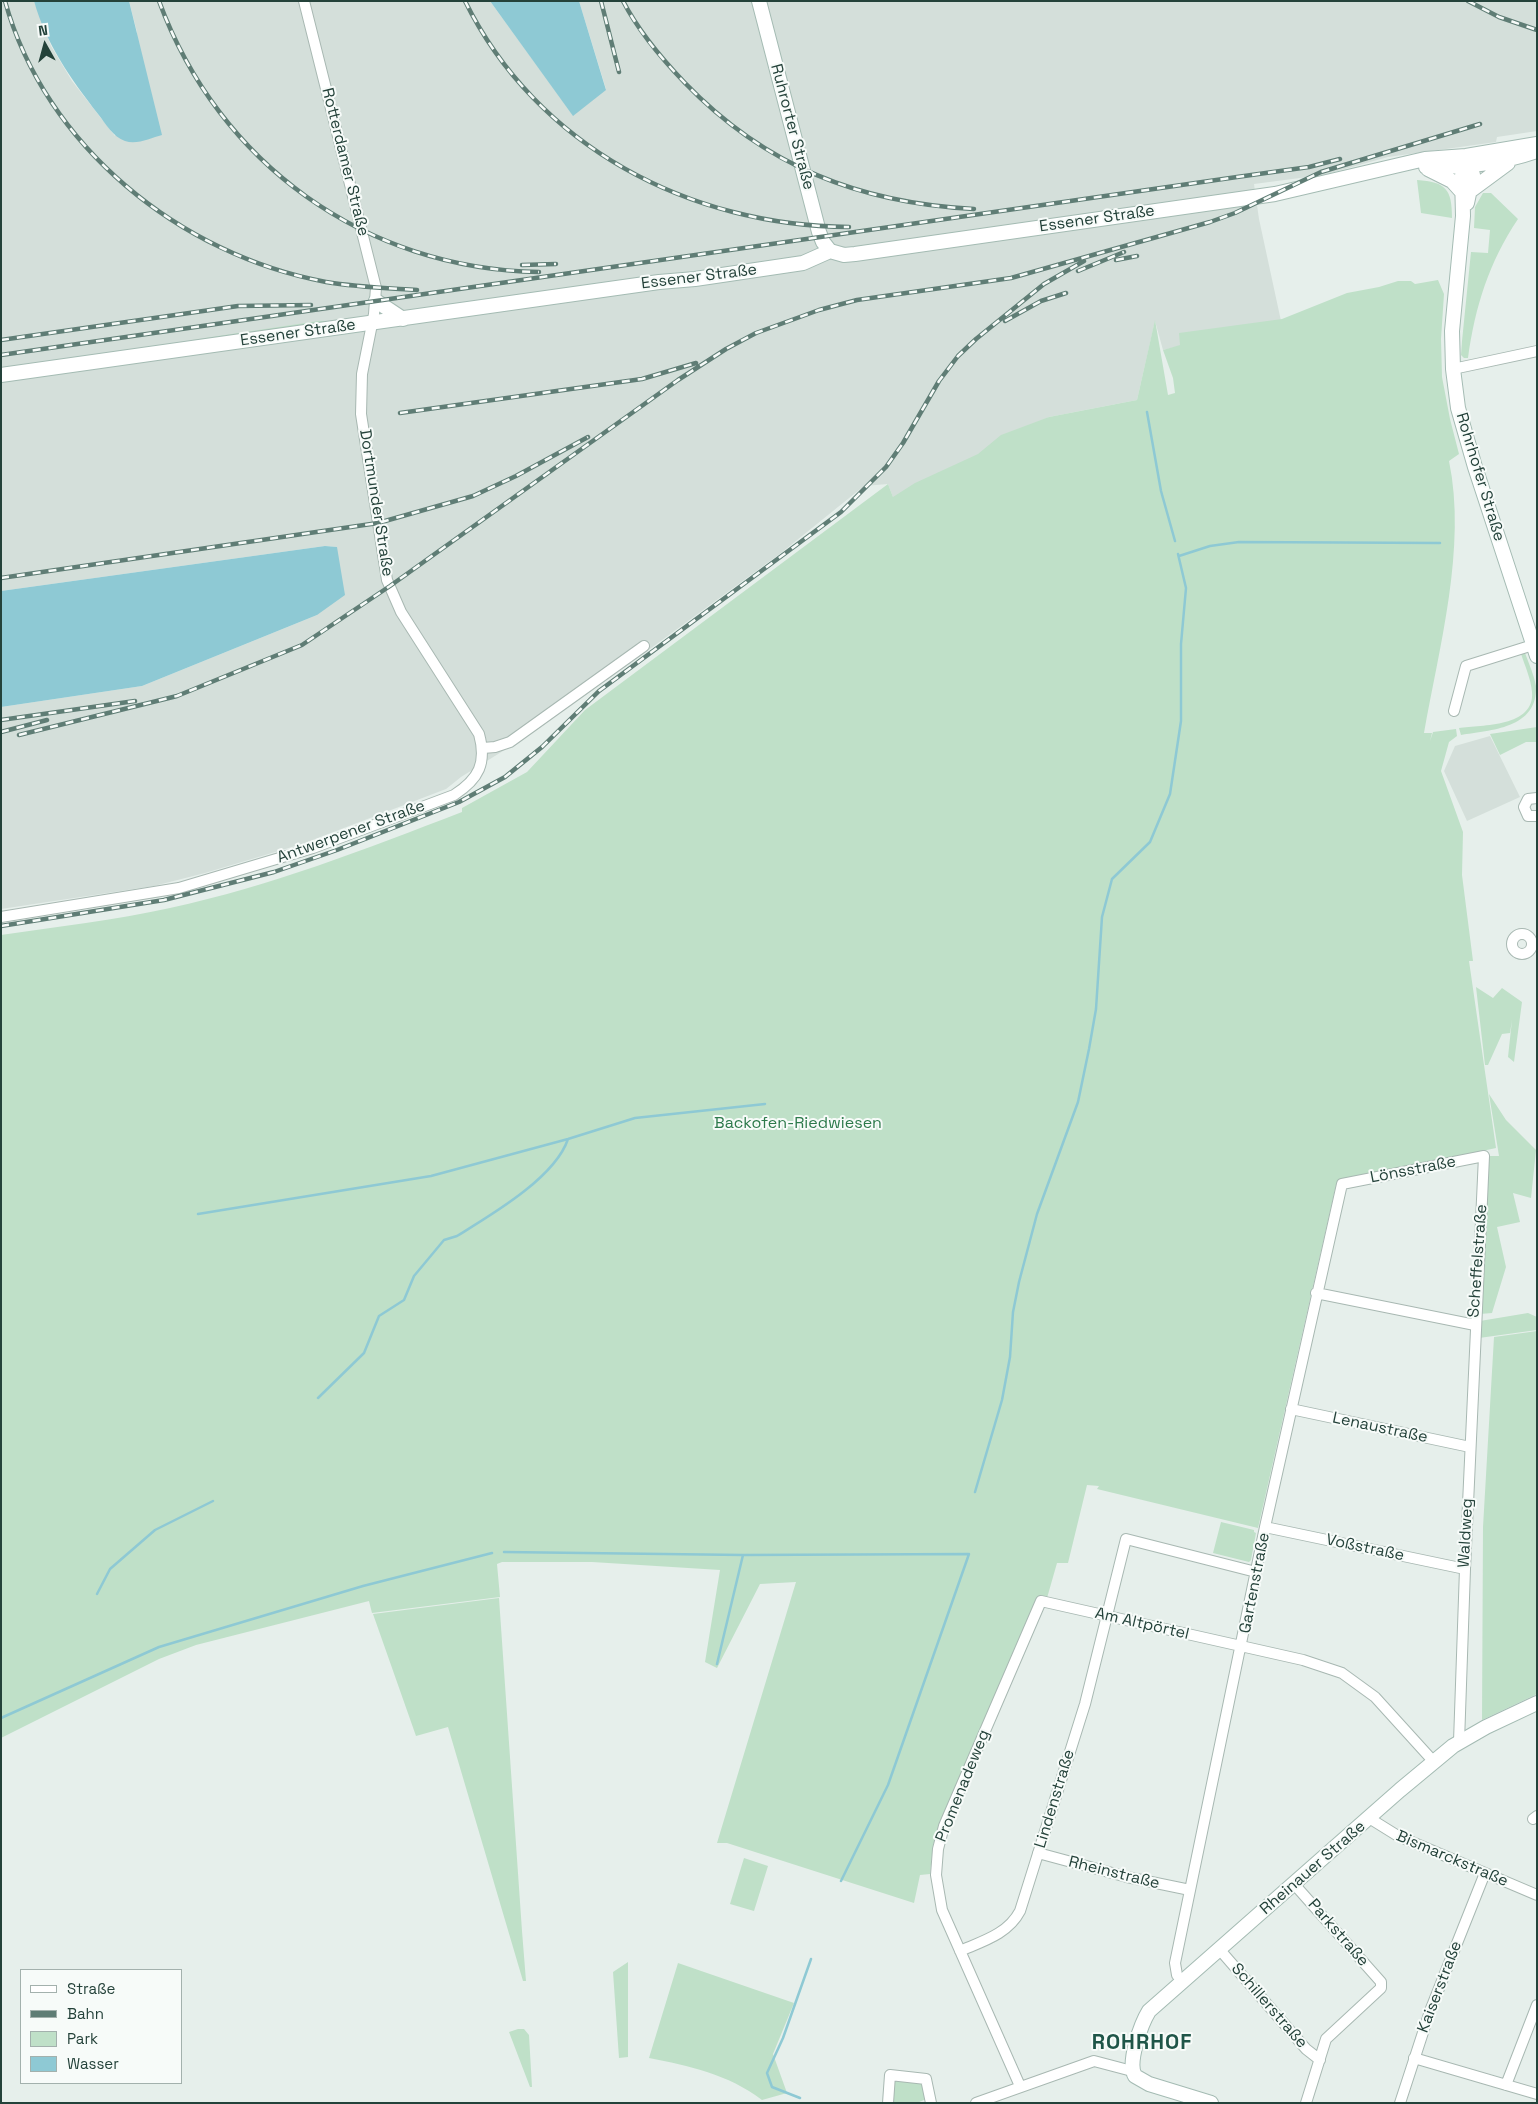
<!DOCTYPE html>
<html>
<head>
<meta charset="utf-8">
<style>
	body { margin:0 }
	#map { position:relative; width:1538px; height:2104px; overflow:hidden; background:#e6efeb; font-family:"Space Grotesk",sans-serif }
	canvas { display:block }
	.frame { position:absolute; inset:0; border:2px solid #24423a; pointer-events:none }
	.legend { position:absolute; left:20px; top:1969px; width:162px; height:115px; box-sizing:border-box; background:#f7fbf9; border:1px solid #a3b1ad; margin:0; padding:6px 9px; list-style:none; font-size:15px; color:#24423a }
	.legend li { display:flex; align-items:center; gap:10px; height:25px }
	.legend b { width:25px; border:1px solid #a3b1ad }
	.north { position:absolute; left:20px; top:20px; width:50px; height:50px; -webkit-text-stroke:4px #f7fbf9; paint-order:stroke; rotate:353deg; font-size:14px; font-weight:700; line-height:20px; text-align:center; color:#24423a }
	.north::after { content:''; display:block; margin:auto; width:18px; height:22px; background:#24423a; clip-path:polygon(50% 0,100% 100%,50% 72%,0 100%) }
</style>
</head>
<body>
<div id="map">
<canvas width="1538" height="2104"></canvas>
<div class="frame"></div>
<ul class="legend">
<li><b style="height:6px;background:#fff"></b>Straße</li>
<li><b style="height:6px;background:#5f7d75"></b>Bahn</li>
<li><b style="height:14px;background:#bfe0c8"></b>Park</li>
<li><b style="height:14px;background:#8ec9d4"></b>Wasser</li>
</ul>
<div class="north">N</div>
</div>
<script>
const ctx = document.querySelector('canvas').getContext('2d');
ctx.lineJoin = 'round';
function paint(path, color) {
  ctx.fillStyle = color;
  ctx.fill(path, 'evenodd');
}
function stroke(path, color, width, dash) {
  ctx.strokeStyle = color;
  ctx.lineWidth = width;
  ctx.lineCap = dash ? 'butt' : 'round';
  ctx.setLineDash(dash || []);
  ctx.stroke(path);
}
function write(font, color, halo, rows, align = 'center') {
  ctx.font = font + ' "Space Grotesk",sans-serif';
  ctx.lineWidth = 4;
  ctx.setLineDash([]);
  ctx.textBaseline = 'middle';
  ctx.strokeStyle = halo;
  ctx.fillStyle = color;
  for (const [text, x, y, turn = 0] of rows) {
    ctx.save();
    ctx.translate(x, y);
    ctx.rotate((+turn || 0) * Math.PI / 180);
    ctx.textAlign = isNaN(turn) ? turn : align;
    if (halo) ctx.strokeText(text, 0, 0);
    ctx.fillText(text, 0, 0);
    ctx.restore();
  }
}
paint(new Path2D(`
	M1 1H34L51 46 72 81 115 136 137 32 129 1H490L573 115 606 89 579 1H1537V131L1497 137 1496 142 1388 157 1323 175 1254 184 1259 219 1281 321 1163 350 1155 321 1137 400 1049 417 951 478 894 500 888 484 864 486 781 553 643 654 503 751 461 777 446 789 302 844 205 873 154 886 1 909V707L142 686 317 615 337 547 325 546 1 591Z
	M1490 736 1520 797 1467 821 1444 771 1455 746Z`), '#d4dfda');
paint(new Path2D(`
	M1417 180C1446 182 1452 189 1452 218L1421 213Z
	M1483 193H1491L1518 219C1489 262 1475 307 1468 358H1464L1461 355 1462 341 1471 252 1488 253 1490 230 1474 228 1475 207Z
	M1438 280 1444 294 1441 339 1442 377 1450 419 1459 454 1449 461C1467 547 1439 648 1424 733H1432L1430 741 1433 732 1456 729 1457 736 1449 742 1441 771 1463 832 1462 875 1473 961H1469L1496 1148 1352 1179 1336 1185 1258 1528 1097 1489 1099 1486 1087 1485 1068 1563H1057L1047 1598 940 1827 933 1845 930 1874 920 1875 914 1903 727 1843H717L796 1582 760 1584 717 1668 705 1662 720 1570 592 1562H502L497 1564 500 1597 372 1613 369 1601 196 1645 159 1659 1 1738V935C57 927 115 920 170 908 271 886 366 849 462 812V808L527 772 585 710 888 484 893 497 915 483 978 454 1001 435 1049 417 1137 400 1155 320 1168 395 1175 393 1173 378 1163 350 1180 345 1179 333 1282 319 1347 293 1379 287 1398 281H1411L1415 284Z
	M318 321H327L328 324 192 340Z
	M1525 653C1529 664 1534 675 1536 686 1538 729 1490 730 1461 735L1459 728C1482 725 1535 727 1532 692 1531 679 1525 666 1521 654Z
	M1537 727V742H1526L1500 755 1490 734Z
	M1476 987 1493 998 1502 988 1522 1002 1514 1062 1508 1057 1512 1020 1510 1033 1502 1034 1488 1065H1485Z
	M1489 1094 1506 1120 1536 1150 1531 1198 1513 1193 1520 1222 1497 1227 1506 1267 1492 1313 1480 1314 1488 1156H1499Z
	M1528 1313 1537 1317V1330L1479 1338 1480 1321Z
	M1537 1331V1694L1482 1720 1483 1527 1494 1337Z
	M1221 1522 1254 1530V1532L1256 1533 1251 1560 1249 1562 1213 1553Z
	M499 1598 522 1931 526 1981H523L448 1727 416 1736 373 1614Z
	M744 1858 768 1866 754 1911 730 1904Z
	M628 1962V2057L619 2058 613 1972Z
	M678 1963 794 2003 773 2054 787 2093 762 2100C728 2074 689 2066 649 2058Z
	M518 2029H524L529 2035 532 2087H530L509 2032Z
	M894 2081 923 2082 926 2099 917 2103H892Z`), '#bfe0c8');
paint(new Path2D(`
	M34 1H129L162 135C151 138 137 145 125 141 113 137 106 124 98 114 71 79 46 44 34 1Z
	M490 1H579L606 90 573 116Z
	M325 546 337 547 345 595 317 615 142 686 1 707V591Z`), '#8ec9d4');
stroke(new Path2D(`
	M1147 412 1161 491 1175 541
	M1179 556 1210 546 1239 542 1440 543
	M198 1214 431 1176 568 1139 635 1118 765 1104
	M318 1398 364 1353 379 1316 404 1300 414 1276 444 1240 457 1236C491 1215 555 1178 568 1139
	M975 1492 1002 1400 1010 1357 1013 1312 1019 1282 1037 1214 1078 1102 1089 1049 1096 1009 1102 917 1112 879 1150 842 1170 794 1181 721V644L1186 588 1178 554
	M504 1552 743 1555 717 1664
	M743 1555 969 1554 888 1785 841 1881
	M97 1594 110 1569 155 1530 213 1501
	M1 1718 159 1647 363 1586 492 1553
	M800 2098 772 2087 767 2073 783 2038 811 1959`), '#8ec9d4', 2.5);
const street = new Path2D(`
	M1453 369 1537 351
	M1454 711 1466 666 1533 645
	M483 748 495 747 510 742 644 646
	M1537 798 1528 799 1524 807 1528 816H1537
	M1 917 179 888 313 848 454 795C479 779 487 763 479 734L401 612 387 580 361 414 362 374 374 314 376 288 304 1
	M1512 944a10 10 0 1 1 20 0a10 10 0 1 1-20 0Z
	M1316 1293 1475 1325
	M1291 1409 1470 1447
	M1265 1527 1465 1569
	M1369 1818 1398 1836 1537 1895
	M1533 1819 1537 1816
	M1038 1853 1127 1877 1190 1890
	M1294 1884 1381 1982V1988L1326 2039 1306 2103
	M1220 1950 1306 2049 1320 2060
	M960 1951C983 1941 1008 1934 1020 1911L1085 1704 1126 1539 1256 1572
	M1182 1981 1177 1975 1175 1963 1265 1527 1342 1184 1484 1156 1465 1569 1459 1742
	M1414 2058 1537 2094
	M1506 2085 1537 2005
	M1020 2086 942 1910 936 1875 938 1849 944 1826 1041 1601 1303 1660 1342 1673 1375 1697 1434 1762
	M888 2103 890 2075 926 2079 931 2103
	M976 2103 1094 2061 1132 2071
	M1400 2103 1430 2011 1485 1873`);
const secondary = new Path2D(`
	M759 1 819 232 823 242 830 251
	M1466 156 1462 176 1463 216 1452 331 1453 369 1458 408 1475 467 1537 656
	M1426 167C1465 167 1500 164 1537 151
	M1428 169 1452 181 1461 191
	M1470 191 1508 163
	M1467 203 1473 175 1468 159
	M376 301 403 319
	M1 375 659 282 695 279 803 263 830 251 844 255 855 254 1275 194 1425 159 1466 156 1537 144
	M1211 2103 1149 2084 1135 2076C1127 2063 1141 2024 1149 2011L1400 1790 1453 1746 1486 1727 1537 1703`);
stroke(street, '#a8b8b2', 12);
stroke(secondary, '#a4bbb3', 16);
stroke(street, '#fff', 10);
stroke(secondary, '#fff', 14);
const rail = new Path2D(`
	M5 1C45 146 180 255 326 282 356 287 386 288 417 290
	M159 1C219 164 365 269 539 272
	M465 1C537 147 690 226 849 227
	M601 1 619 72
	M623 1C639 32 661 58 685 83 765 166 859 203 974 209
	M1468 1 1499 17 1537 30
	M1116 260 1137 256
	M522 265 556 264
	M1078 271 1124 252
	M1005 321 1041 301 1066 293
	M1 340 238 306 311 305
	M1 355 1237 177 1309 167 1340 159
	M400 413 642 379 696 363
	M1 578 378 523 473 496 516 476 588 437
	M1 720 135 701
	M1 732 47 720
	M19 735 177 696 302 645 390 586 678 380 726 349 756 333 819 310 857 300 1011 278 1210 222 1235 213 1321 172 1480 124
	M1 926 164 900 274 872 337 850 459 802 505 777 542 747 599 691 841 512 886 467 903 443 939 381 958 356 976 339 1044 284 1084 261`);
stroke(rail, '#5f7d75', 4.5);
stroke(rail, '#f7fbf9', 2.5, [8]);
write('16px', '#24423a', '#f7fbf9', [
	["Ruhrorter Straße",792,127,75],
	["Rotterdamer Straße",345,162,76],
	["Essener Straße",1097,219,-8],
	["Essener Straße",699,277,-7],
	["Essener Straße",298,333,-8],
	["Rohrhofer Straße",1480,477,73],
	["Dortmunder Straße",376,503,81],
	["Antwerpener Straße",351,832,-20],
	["Lönsstraße",1413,1170,-11],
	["Scheffelstraße",1478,1261,-86],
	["Lenaustraße",1380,1428,12],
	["Waldweg",1466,1533,-87],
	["Voßstraße",1365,1548,12],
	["Gartenstraße",1255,1583,-79],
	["Am Altpörtel",1142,1624,13],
	["Promenadeweg",963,1786,-68],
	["Lindenstraße",1055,1799,-73],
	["Bismarckstraße",1452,1859,23],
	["Rheinauer Straße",1313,1868,-41],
	["Rheinstraße",1114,1873,14],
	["Parkstraße",1338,1933,49],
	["Kaiserstraße",1440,1987,-69],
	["Schillerstraße",1269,2006,49]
]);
write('16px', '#2d7a4b', '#f7fbf9', [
	["Backofen-Riedwiesen",798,1124]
]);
ctx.letterSpacing = '1px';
write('bold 21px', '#1f5548', '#f7fbf9', [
	["ROHRHOF",1142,2043]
]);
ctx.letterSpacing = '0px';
</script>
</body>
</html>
